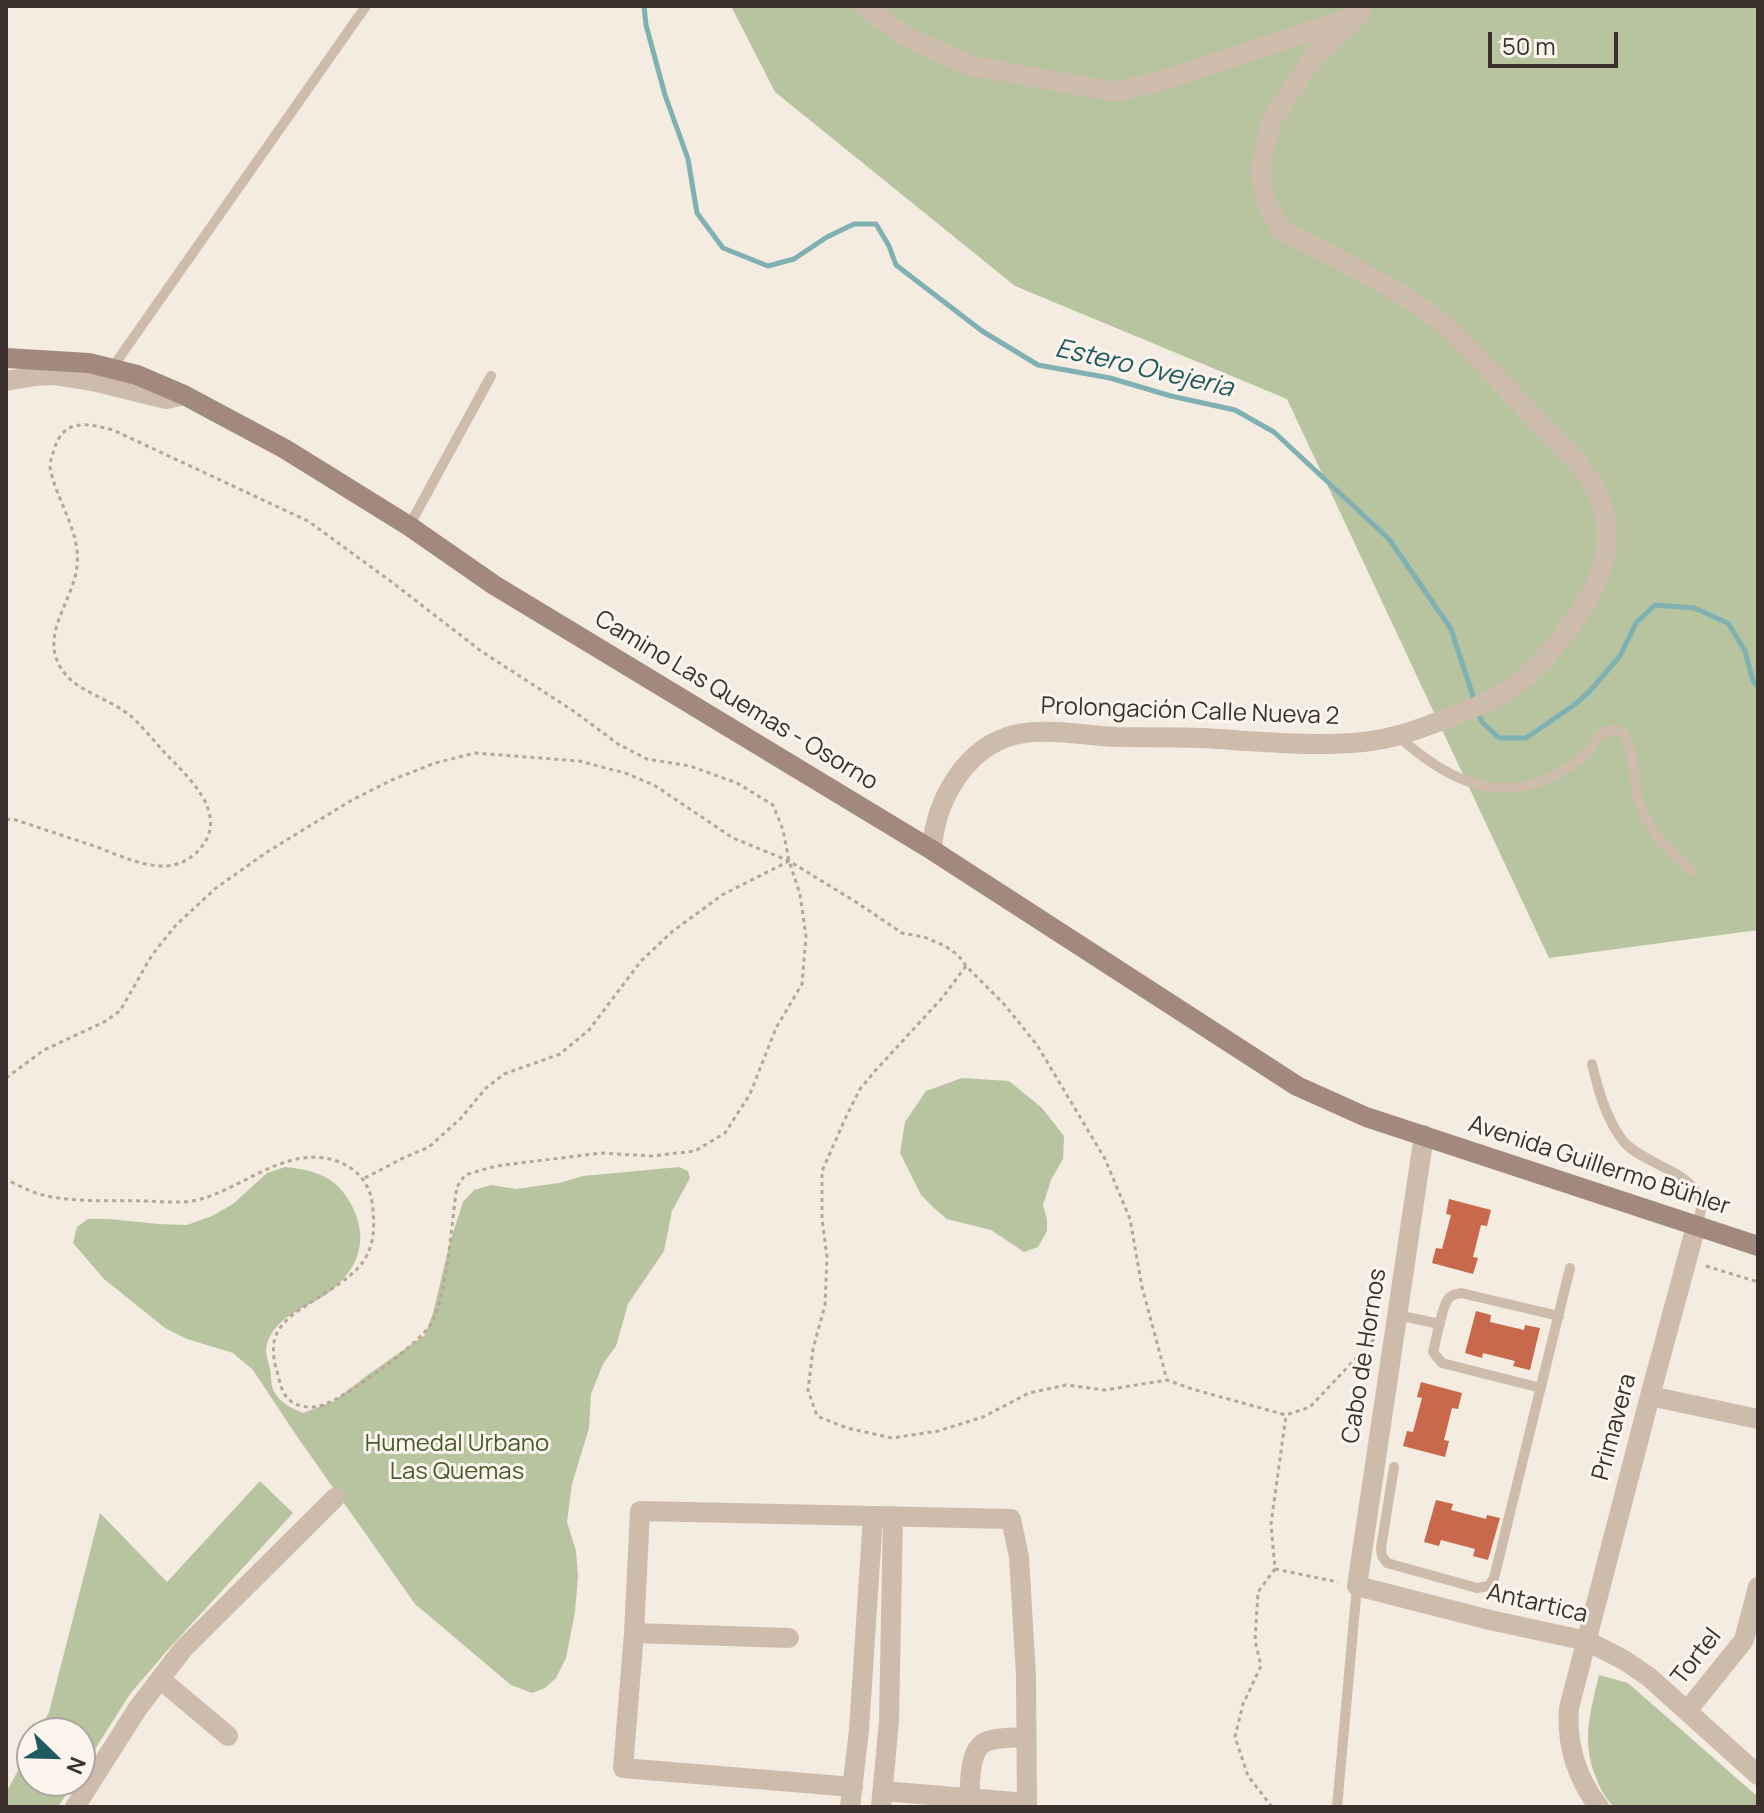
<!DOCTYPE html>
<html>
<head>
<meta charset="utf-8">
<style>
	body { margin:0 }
	#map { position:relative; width:1764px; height:1813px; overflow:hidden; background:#f4ebe1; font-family:Manrope,sans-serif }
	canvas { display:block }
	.frame { position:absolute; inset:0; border:8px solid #3b302b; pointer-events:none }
	.north { position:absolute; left:16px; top:1717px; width:80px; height:80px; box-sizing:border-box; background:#fbf5ee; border:2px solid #aea6a0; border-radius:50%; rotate:113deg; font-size:22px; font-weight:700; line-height:32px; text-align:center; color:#3b302b }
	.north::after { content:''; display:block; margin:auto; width:28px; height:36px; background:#1f5a5e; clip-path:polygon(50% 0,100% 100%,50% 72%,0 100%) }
	.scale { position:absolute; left:1488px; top:32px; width:130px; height:36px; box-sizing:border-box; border:4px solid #3b302b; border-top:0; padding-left:10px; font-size:24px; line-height:28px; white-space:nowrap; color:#3b302b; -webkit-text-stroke:6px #fbf5ee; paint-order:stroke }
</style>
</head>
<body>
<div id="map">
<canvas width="1764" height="1813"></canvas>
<div class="frame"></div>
<div class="north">N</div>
<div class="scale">50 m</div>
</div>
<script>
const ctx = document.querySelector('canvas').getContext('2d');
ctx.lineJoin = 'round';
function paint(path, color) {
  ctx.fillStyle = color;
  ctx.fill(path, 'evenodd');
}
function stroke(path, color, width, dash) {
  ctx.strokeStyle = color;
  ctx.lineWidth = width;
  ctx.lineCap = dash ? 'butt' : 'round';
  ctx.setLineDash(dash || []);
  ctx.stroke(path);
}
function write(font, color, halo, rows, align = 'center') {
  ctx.font = font + ' Manrope,sans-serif';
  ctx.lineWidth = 6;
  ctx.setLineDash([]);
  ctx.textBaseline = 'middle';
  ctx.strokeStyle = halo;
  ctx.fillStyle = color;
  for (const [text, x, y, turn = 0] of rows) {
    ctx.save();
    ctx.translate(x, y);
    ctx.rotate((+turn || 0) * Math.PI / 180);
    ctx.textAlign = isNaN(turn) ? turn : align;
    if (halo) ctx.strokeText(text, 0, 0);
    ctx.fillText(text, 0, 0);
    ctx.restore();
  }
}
paint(new Path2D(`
	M731 6H1758V930L1549 958 1287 399 1015 286 775 92Z
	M962 1078 1009 1081 1042 1108 1064 1136 1063 1159 1051 1180 1043 1205 1047 1219V1231L1038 1247 1024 1252 991 1230 947 1219 934 1208 921 1195 900 1153 905 1122 926 1091Z
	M285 1167C314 1170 336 1176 351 1204 369 1238 360 1266 332 1290 310 1308 277 1313 267 1344 264 1354 270 1364 271 1374 271 1378 271 1382 272 1386 276 1401 291 1408 303 1413L334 1401 369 1374 425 1335 433 1313 450 1242 463 1202 474 1190 491 1185 516 1189 559 1183 583 1176 679 1167 688 1171 690 1178 672 1211 664 1251 628 1304 616 1346 603 1364 591 1394 589 1428 572 1484 567 1522 576 1551 578 1576 575 1612 566 1658 556 1678 545 1688 532 1693 511 1685 415 1604 296 1435 253 1370 233 1353 187 1339 165 1328 104 1279 73 1243 77 1227 88 1219H109L158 1224 187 1225 212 1216 233 1204 267 1173Z
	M260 1481 293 1513 165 1653 130 1694 80 1773V1733H38L49 1712 100 1513 167 1582Z
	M1599 1675 1628 1683 1758 1797V1807H1614C1604 1797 1600 1788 1595 1775 1581 1741 1591 1709 1599 1675Z
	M32 1744V1781H75L58 1807H6V1793Z`), '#b8c4a0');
stroke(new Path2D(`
	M644 6 646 25 665 95 688 159 697 213 723 248 768 266 794 259 827 237 854 224H876L889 246 896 265 982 331 1038 365 1110 378 1171 396 1235 410 1274 432 1389 539 1451 629 1475 702
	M1478 712 1482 722 1499 738H1526L1574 705 1589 692 1620 656 1636 623 1655 605 1694 608 1728 623 1745 651 1753 681 1758 687`), '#7fb0b2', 5);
paint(new Path2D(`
	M1449 1199 1491 1210 1487 1226 1481 1225 1473 1257 1478 1258 1473 1274 1432 1263 1436 1248 1442 1249 1451 1215 1446 1214Z
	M1476 1311 1491 1315 1490 1322 1524 1330 1525 1325 1540 1328 1530 1370 1513 1366 1515 1361 1483 1353 1482 1358 1465 1353Z
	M1421 1382 1462 1393 1458 1409 1452 1408 1444 1440 1449 1441 1445 1457 1403 1446 1407 1431 1413 1432 1422 1398 1417 1397Z
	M1436 1500 1453 1504 1451 1510 1486 1519 1487 1515 1500 1518 1488 1560 1473 1556 1475 1549 1441 1540 1439 1546 1424 1542Z`), '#c8694b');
stroke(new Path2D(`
	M6 819 16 820C43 829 70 838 97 847 118 855 139 865 161 866 175 867 190 860 199 850 231 815 189 778 165 753 156 743 147 732 137 722 118 701 82 694 66 675 35 638 73 604 77 566 81 531 56 501 50 467 50 461 52 456 54 450 63 418 87 423 113 430L308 521 393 583 481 651 575 712 618 744 647 759 690 766 737 783 773 805 783 830 789 861 800 894 806 937 802 984 776 1028 750 1094 725 1133 695 1151 652 1156 601 1153 496 1166 465 1175 457 1187C451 1224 448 1292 431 1324 419 1344 348 1396 325 1404 317 1408 304 1408 296 1404 283 1398 281 1387 278 1375 273 1359 270 1342 280 1328 287 1318 297 1311 307 1305 353 1274 381 1265 372 1202 369 1181 354 1166 334 1160 284 1146 243 1189 197 1200 180 1204 159 1201 142 1201 108 1200 72 1203 39 1194 28 1191 17 1184 6 1180
	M966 966 943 997 875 1071 860 1089 846 1117 822 1171V1219L827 1257 825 1305 813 1349 808 1390 817 1416 847 1428 892 1438 938 1431 983 1417 1029 1393 1066 1385 1105 1390 1167 1380 1192 1389 1286 1415 1310 1407 1374 1339
	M6 1078 44 1050 104 1022 120 1011 152 955 176 925 216 888 267 852 352 800 392 780 435 763 475 753 579 761 625 773 654 785 733 838 789 861 856 902 902 933 924 937 945 946 958 955 966 966 1004 1004 1037 1045 1105 1159 1130 1219 1142 1287 1167 1380
	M365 1178 403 1158 429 1147 461 1118 486 1088 504 1074 560 1054 589 1030 641 961 673 931 722 895 789 861
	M1706 1266 1758 1282
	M1275 1569 1338 1582
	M1272 1807 1248 1776 1235 1737 1243 1704 1261 1666 1255 1641 1258 1592 1275 1569 1271 1524 1286 1415`), '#b9a596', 3, [4, 4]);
stroke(new Path2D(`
	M112 368 366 6
	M409 526 491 376
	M1399 737C1442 775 1490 804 1549 778 1564 772 1577 762 1588 750 1594 744 1598 735 1604 732 1610 729 1617 729 1622 733 1633 741 1634 783 1638 798 1647 828 1667 851 1691 871
	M1592 1064C1598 1090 1607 1122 1625 1143 1649 1169 1720 1176 1696 1226
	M1397 1315 1440 1324
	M1541 1388 1442 1363 1433 1352C1436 1341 1442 1305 1449 1298 1452 1294 1457 1294 1461 1293L1559 1316
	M1394 1467 1381 1548 1382 1556 1387 1563 1477 1588 1489 1586 1494 1578 1570 1268
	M1337 1807 1357 1586`), '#cdbbac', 10);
stroke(new Path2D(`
	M863 6 910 39 972 66 1116 92 1160 81 1351 18
	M6 381 35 376 55 375 93 381 166 399 184 395
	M932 850C935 802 964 748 1014 735 1044 727 1086 736 1117 737 1145 737 1173 737 1201 738 1252 741 1302 746 1352 743 1385 741 1409 733 1440 721 1458 714 1478 707 1495 698 1533 677 1564 638 1586 602 1615 554 1615 508 1578 463L1445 324 1401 294 1335 257 1283 231 1266 203 1260 170 1271 121 1314 56 1358 16 1362 6
	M1424 1135 1357 1586 1490 1620 1587 1641 1624 1660 1649 1677 1758 1775
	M1650 1396 1758 1419
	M634 1633 789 1638
	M160 1679 228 1736
	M1687 1711 1744 1640 1758 1587
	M853 1787 623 1768 634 1633 640 1511 1011 1519 1019 1557 1026 1676 1027 1807
	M883 1791 1027 1803
	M969 1798C971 1781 968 1747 988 1741 999 1737 1014 1738 1026 1737
	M75 1807 138 1708 183 1649 335 1498
	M850 1807 859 1730 873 1516
	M881 1807 889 1721 893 1516
	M1599 1807C1577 1779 1566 1744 1569 1708L1650 1396 1696 1226`), '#cdbbac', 20);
stroke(new Path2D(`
	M6 358 89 363 137 375 184 395 285 449 409 526 494 585 932 850 1297 1086 1366 1117 1758 1246`), '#a18a7d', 20);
write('24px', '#3b302b', '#fbf5ee', [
	["Camino Las Quemas - Osorno",736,701,31],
	["Prolongación Calle Nueva 2",1190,712,2],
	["Avenida Guillermo Bühler",1599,1166,18],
	["Cabo de Hornos",1365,1356,-81],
	["Primavera",1615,1427,-75],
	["Antartica",1537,1604,13],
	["Tortel",1697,1657,-52]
]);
write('24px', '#4a5a2e', '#fbf5ee', [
	["Humedal Urbano",457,1444],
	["Las Quemas",457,1472]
]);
write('italic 26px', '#1f5a5e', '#fbf5ee', [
	["Estero Ovejeria",1144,369,13]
]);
</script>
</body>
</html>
